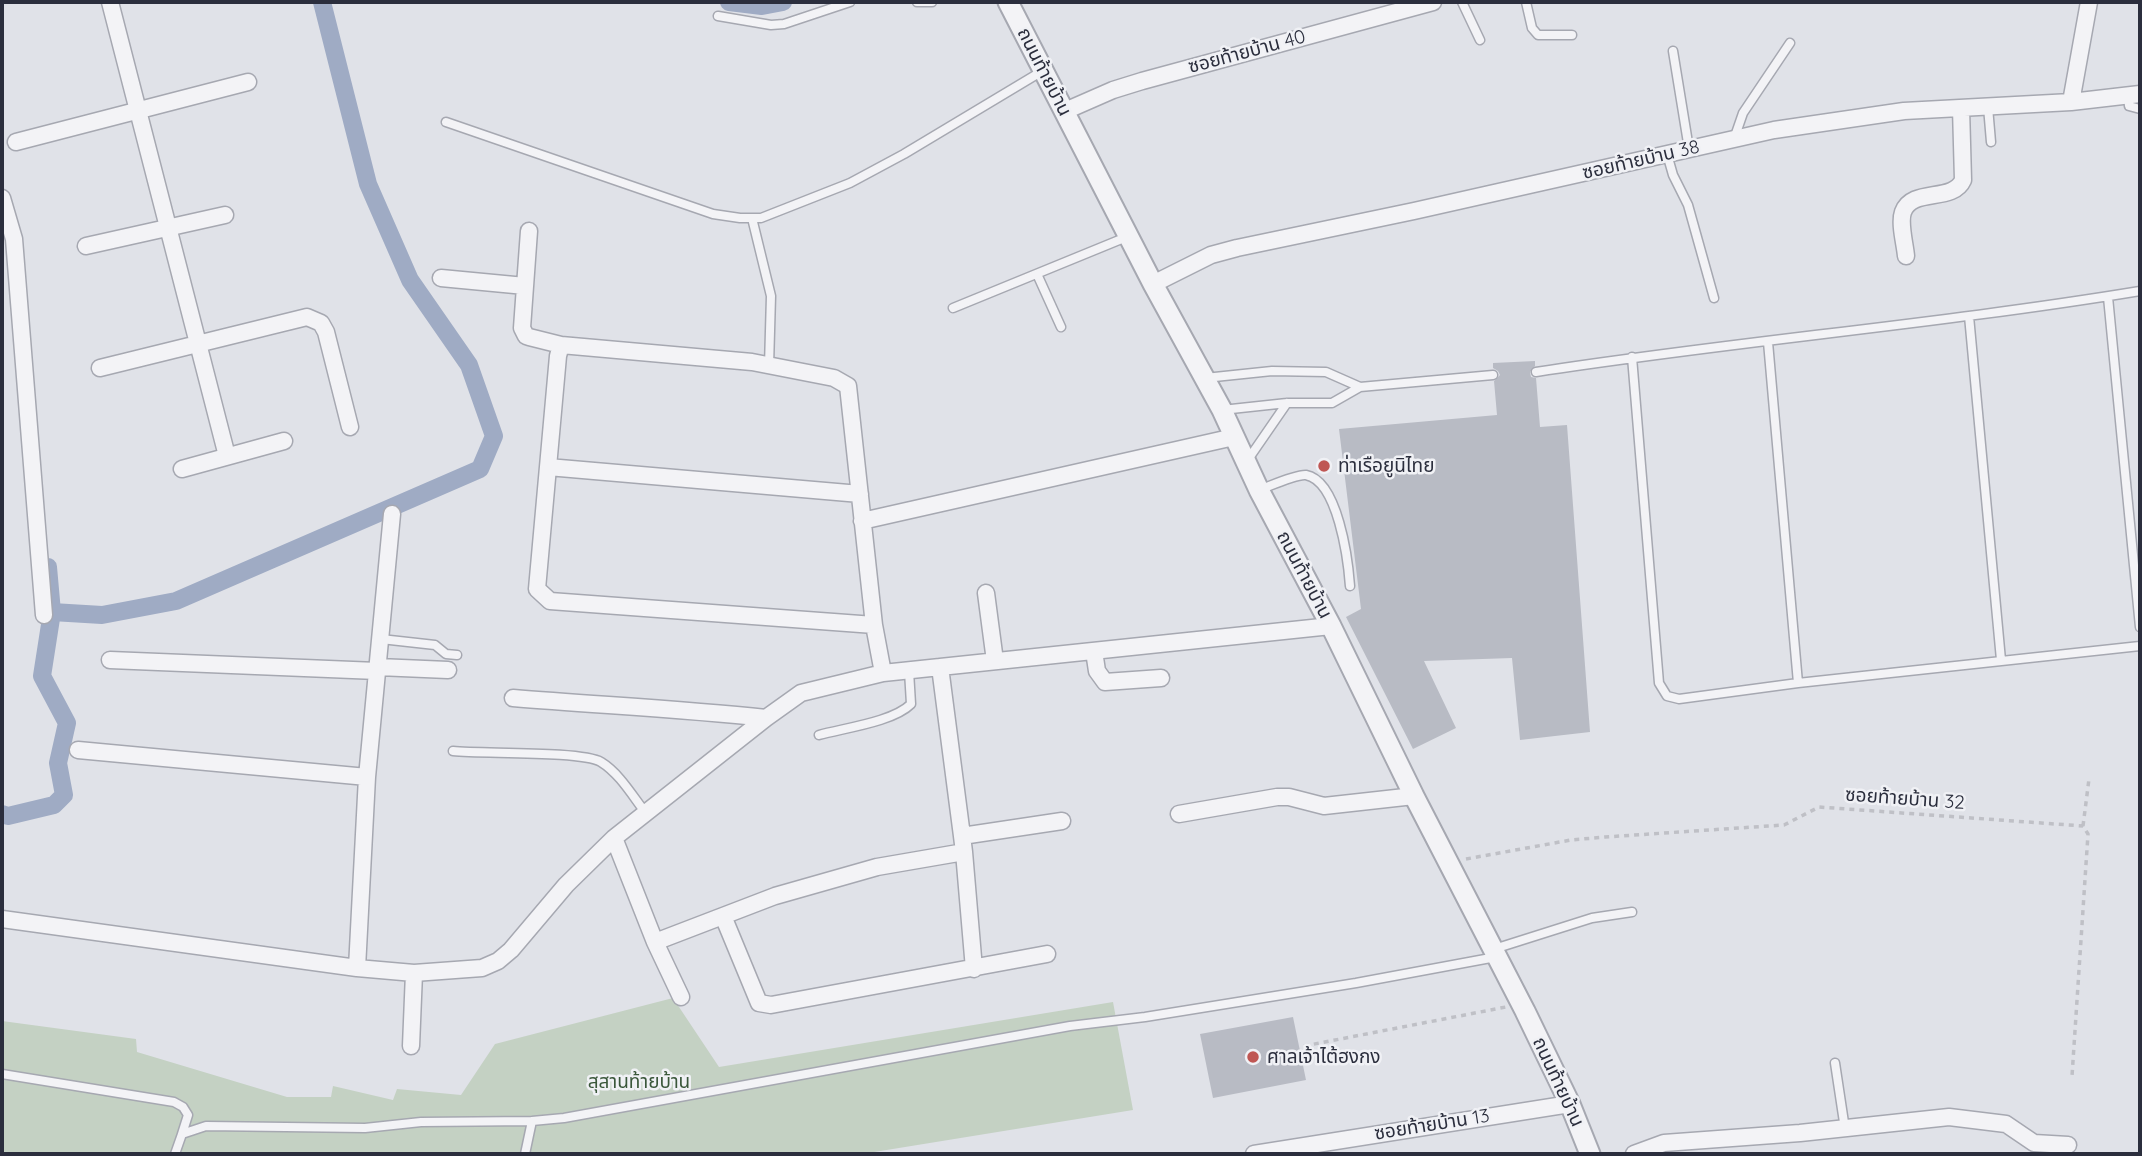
<!DOCTYPE html>
<html>
<head>
<meta charset="utf-8">
<style>
	body { margin:0 }
	#map { position:relative; width:2142px; height:1156px; overflow:hidden; background:#e0e2e8; font-family:Quicksand,sans-serif }
	canvas { display:block }
	.frame { position:absolute; inset:0; border:4px solid #2b2e3d; pointer-events:none }
</style>
</head>
<body>
<div id="map">
<canvas width="2142" height="1156"></canvas>
<div class="frame"></div>
</div>
<script>
const ctx = document.querySelector('canvas').getContext('2d');
ctx.lineJoin = 'round';
function paint(path, color) {
  ctx.fillStyle = color;
  ctx.fill(path, 'evenodd');
}
function stroke(path, color, width, dash) {
  ctx.strokeStyle = color;
  ctx.lineWidth = width;
  ctx.lineCap = dash ? 'butt' : 'round';
  ctx.setLineDash(dash || []);
  ctx.stroke(path);
}
function write(font, color, halo, rows, align = 'center') {
  ctx.font = font + ' Quicksand,"Noto Sans Thai",sans-serif';
  ctx.lineWidth = 5;
  ctx.setLineDash([]);
  ctx.textBaseline = 'middle';
  ctx.strokeStyle = halo;
  ctx.fillStyle = color;
  for (const [text, x, y, turn = 0] of rows) {
    ctx.save();
    ctx.translate(x, y);
    ctx.rotate((+turn || 0) * Math.PI / 180);
    ctx.textAlign = isNaN(turn) ? turn : align;
    if (halo) ctx.strokeText(text, 0, 0);
    ctx.fillText(text, 0, 0);
    ctx.restore();
  }
}
paint(new Path2D(`
	M673 998 719 1067 1113 1002 1133 1110 862 1154H2V1021L136 1039 137 1052 287 1097H331L333 1086 393 1100 397 1089 461 1095 495 1044Z`), '#c4d1c3');
stroke(new Path2D(`
	M729 2 762 6 783 2
	M52 612 102 615 176 601 480 469 494 436 469 365 410 280 368 184 322 2
	M2 814 8 816 54 805 64 795 58 763 67 723 42 676 52 612 48 567`), '#9fabc4', 18);
paint(new Path2D(`
	M1535 361V366L1530 372 1531 377 1536 378 1540 427 1567 425 1590 732 1520 740 1512 658 1424 661 1456 728 1413 749 1346 617 1361 609 1339 429 1497 415 1494 381 1500 375 1498 371 1493 368V363Z
	M1293 1017 1306 1080 1213 1098 1200 1034Z`), '#b8bbc4');
const service = new Path2D(`
	M917 2H932
	M1462 2 1480 40
	M1526 2 1532 28 1538 35H1572
	M718 16 771 25 784 24 850 2
	M1673 51 1689 149
	M2128 95 2129 106 2140 109
	M1988 107 1991 142
	M446 122 713 214 740 218H761L850 183 904 154 1044 70
	M1734 139 1743 113 1790 43
	M1667 154 1673 175 1688 205 1714 298
	M752 218 771 296 769 366
	M1037 274 1061 327
	M2108 297 2140 627
	M953 308 1129 236
	M1969 316 2001 660
	M1768 342 1798 683
	M1632 357 1659 683 1667 696 1679 699 1798 683 2140 646
	M1536 372C1737 341 1940 324 2140 291
	M1205 378 1272 371 1326 372 1360 387
	M1222 410 1287 403H1332L1360 387 1493 375
	M1247 461 1287 403
	M1259 490C1270 486 1296 474 1306 475 1338 481 1348 559 1350 586
	M381 639 435 645 446 654 457 655
	M819 735C844 728 893 722 911 704L909 671
	M453 751C483 754 582 751 601 762 619 773 632 795 645 812
	M1494 949 1592 918 1632 912
	M1835 1063 1845 1129
	M2 1074 174 1102 183 1107 188 1115 182 1134
	M175 1154 182 1134 206 1126 365 1128 421 1122 532 1121 564 1118 1070 1026 1145 1017 1356 983 1496 957
	M525 1154 532 1121`);
const minor = new Path2D(`
	M110 2 227 456
	M2071 102 2089 2
	M1065 111 1113 90 1142 81 1433 2
	M16 142 248 82
	M2 198 14 239 44 615
	M529 231 522 328 526 336 529 337 561 345
	M86 246 225 215
	M1906 256C1905 244 1899 223 1903 212 1912 187 1953 203 1963 180L1961 108
	M441 278 525 286
	M1153 284 1211 255 1237 248 1414 211 1774 130 1904 111 2071 102 2140 94
	M100 368 307 317 321 323 326 332 350 427
	M548 467 860 494
	M182 469 284 441
	M862 521 1234 437
	M986 593 995 661
	M874 625 550 601 537 589 558 356 561 345 752 362 834 378 848 386 874 625 883 673
	M1094 651 1097 671 1105 682 1161 678
	M110 660 377 671
	M378 667 448 670
	M940 667 962 836
	M513 698C597 705 681 709 766 718
	M78 750 367 777
	M1179 814 1277 797H1289L1324 806 1414 796
	M614 838 655 942 681 997
	M964 852 974 969
	M723 916 759 1003 771 1005 1047 954
	M2 919 357 968 414 973 482 968 498 961 511 950 566 885 614 838 766 718 801 693 883 673 1331 626
	M655 942 775 896 877 867 964 852 962 836 1062 821
	M357 968 367 777 392 514
	M411 1046 414 973
	M1254 1154 1570 1104
	M1634 1154 1664 1143 1800 1133 1949 1117 2006 1124 2034 1143 2068 1145`);
const tertiary = new Path2D(`
	M1008 2 1153 284 1222 410 1259 490 1331 626 1414 796 1525 1011 1570 1104 1590 1154`);
stroke(service, '#a6a8b1', 11);
stroke(minor, '#a6a8b1', 19);
stroke(tertiary, '#a6a8b1', 23);
stroke(new Path2D(`
	M2083 826 2089 779
	M1466 859 1571 840 1605 837 1784 825 1819 807 2083 826 2088 834 2072 1076
	M1304 1046 1506 1007`), '#bfc0c6', 3.5, [5, 5]);
stroke(service, '#f3f3f6', 8);
stroke(minor, '#f3f3f6', 16);
stroke(tertiary, '#f3f3f6', 19);
for (const [x, y, r, color] of [
	[1324,466,7,"#bf5653"],
	[1253,1057,7,"#bf5653"]
]) {
  const dot = new Path2D();
  dot.arc(x, y, r, 0, 2 * Math.PI);
  ctx.fillStyle = color;
  ctx.fill(dot);
  stroke(dot, '#f0f1f5', 2.5);
}
write('19px', '#2b2e3d', '#f0f1f5', [
	["ซอยท้ายบ้าน 40",1247,52,-15],
	["ถนนท้ายบ้าน",1044,72,63],
	["ซอยท้ายบ้าน 38",1641,160,-13],
	["ถนนท้ายบ้าน",1304,575,62],
	["ซอยท้ายบ้าน 32",1905,799,4],
	["ถนนท้ายบ้าน",1558,1082,65],
	["ซอยท้ายบ้าน 13",1432,1125,-9]
]);
write('19px', '#2b2e3d', '#f0f1f5', [
	["ท่าเรือยูนิไทย",1338,466],
	["ศาลเจ้าไต้ฮงกง",1267,1057]
], 'left');
write('19px', '#3a573a', '#f0f1f5', [
	["สุสานท้ายบ้าน",639,1082]
]);
</script>
</body>
</html>
